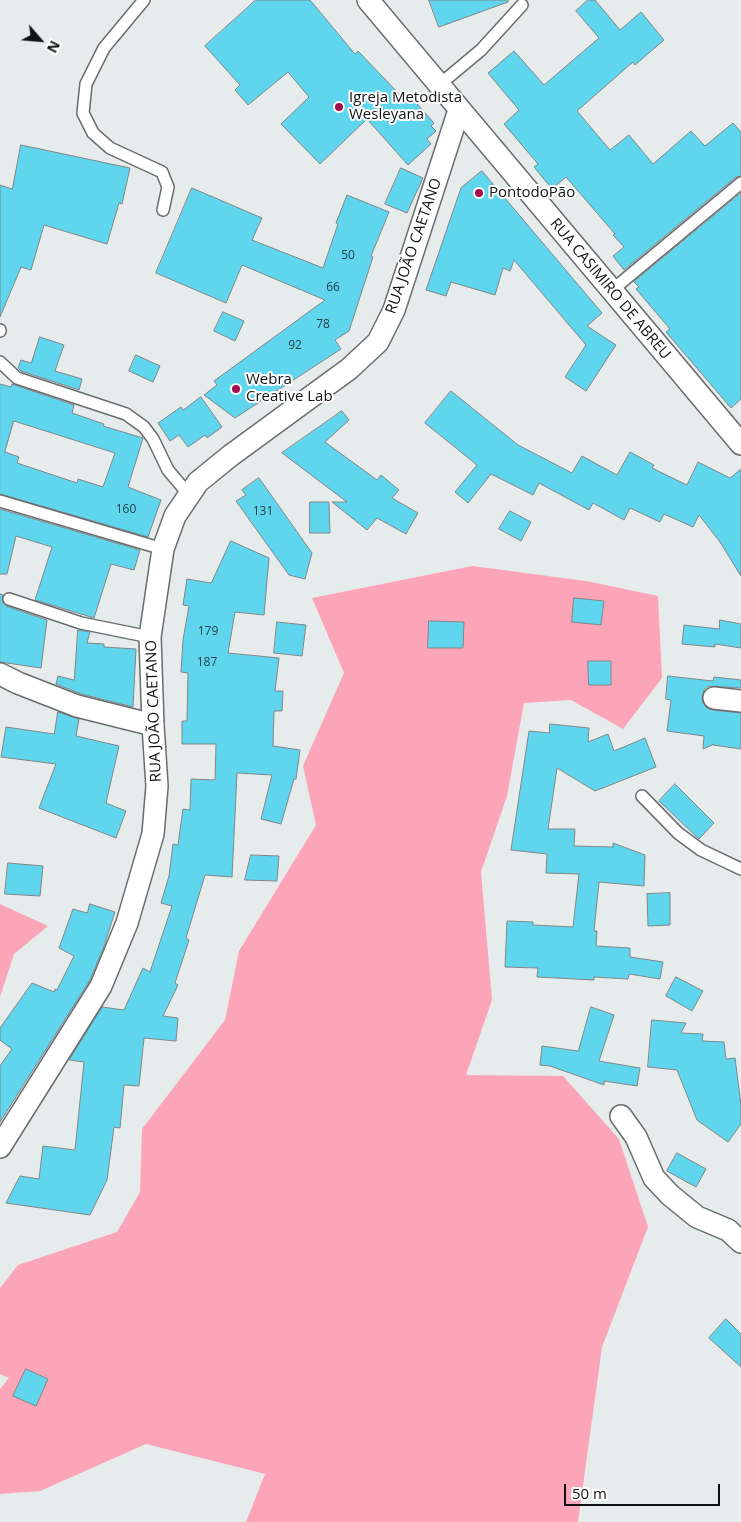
<!DOCTYPE html>
<html>
<head>
<meta charset="utf-8">
<style>
	body { margin:0 }
	#map { position:relative; width:741px; height:1522px; overflow:hidden; background:#e6ebec; font-family:"Open Sans",sans-serif }
	canvas { display:block }
	.north { position:absolute; left:15px; top:15px; width:50px; height:50px; -webkit-text-stroke:4px #fff; paint-order:stroke; rotate:117deg; font-size:14px; font-weight:700; line-height:20px; text-align:center; color:#101112 }
	.north::after { content:''; display:block; margin:auto; width:18px; height:22px; background:#101112; clip-path:polygon(50% 0,100% 100%,50% 72%,0 100%) }
	.scale { position:absolute; left:564px; top:1484px; width:156px; height:22px; box-sizing:border-box; border:2px solid #101112; border-top:0; padding-left:6px; font-size:15px; line-height:18px; white-space:nowrap; color:#101112; -webkit-text-stroke:4px #fff; paint-order:stroke }
</style>
</head>
<body>
<div id="map">
<canvas width="741" height="1522"></canvas>
<div class="north">N</div>
<div class="scale">50 m</div>
</div>
<script>
const ctx = document.querySelector('canvas').getContext('2d');
ctx.lineJoin = 'round';
function paint(path, color) {
  ctx.fillStyle = color;
  ctx.fill(path, 'evenodd');
}
function stroke(path, color, width, dash) {
  ctx.strokeStyle = color;
  ctx.lineWidth = width;
  ctx.lineCap = dash ? 'butt' : 'round';
  ctx.setLineDash(dash || []);
  ctx.stroke(path);
}
function write(font, color, halo, rows, align = 'center') {
  ctx.font = font + ' "Open Sans",sans-serif';
  ctx.lineWidth = 4;
  ctx.setLineDash([]);
  ctx.textBaseline = 'middle';
  ctx.strokeStyle = halo;
  ctx.fillStyle = color;
  for (const [text, x, y, turn = 0] of rows) {
    ctx.save();
    ctx.translate(x, y);
    ctx.rotate((+turn || 0) * Math.PI / 180);
    ctx.textAlign = isNaN(turn) ? turn : align;
    if (halo) ctx.strokeText(text, 0, 0);
    ctx.fillText(text, 0, 0);
    ctx.restore();
  }
}
paint(new Path2D(`
	M472 566 586 581 658 596 662 678 623 729 571 700 524 703 507 796 481 872 492 1000 466 1075 563 1076 619 1139 648 1227 602 1347 578 1522H246L265 1474 146 1444 40 1491 0 1494V1389L9 1378 0 1374V1288L18 1265 117 1232 140 1192 142 1129 225 1020 239 951 316 825 303 766 344 673 312 598Z
	M0 904 48 926 14 954 0 997Z`), '#fca5b9');
const building = new Path2D(`
	M256 0H310L355 54 358 51 404 99 409 95 434 123 431 126 436 131 427 139 431 144 408 165 367 119 320 164 281 124 309 97 288 72 248 105 235 90 240 85 205 46Z
	M429 0H508V2L439 27Z
	M588 0H595L620 30 641 12 664 40 635 65 633 62 577 111 610 150 629 135 653 164 691 131 705 146 733 123 741 132V176L736 177 624 270 613 256 624 247 613 235 615 234 566 177 552 189 534 167 538 164 504 124 519 110 488 73 514 51 544 85 599 38 576 11Z
	M21 145 130 168 122 204 119 203 107 244 44 225 31 270 21 267 0 317V185L12 189Z
	M401 168 423 178 407 213 385 204Z
	M482 171 602 313 587 326 616 345 586 391 565 377 586 345 514 260 510 271 503 268 495 295 451 282 446 296 426 290 461 188Z
	M192 188 262 218 252 240 323 268 338 224 336 223 347 195 389 212 371 256 373 257 349 331 335 340 341 349 235 418 204 395 217 385 214 381 325 300 242 265 226 303 156 273Z
	M741 193V399L731 408 666 332 670 329 636 289 639 287 634 282Z
	M223 312 244 321 235 341 214 331Z
	M40 337 64 345 55 371 82 379 79 390 21 371 18 368 21 360 31 363Z
	M136 355 160 366 153 382 129 371Z
	M0 384 11 387 12 384 74 405 72 413 104 424 103 426 143 438 128 487 161 500 148 537 0 494ZM14 421 115 453 103 487 78 479 77 483 17 463 19 457 5 452Z
	M451 391 518 445 572 473 582 456 617 475 630 452 654 465 652 468 687 485 698 462 730 478 741 469V576L720 542 699 515 693 527 664 514 660 522 630 508 624 520 593 503 589 510 539 483 533 495 491 474 468 503 455 492 477 465 425 423Z
	M201 397 222 427 207 438 205 435 188 447 179 435 170 441 158 423 181 407 183 410Z
	M342 411 349 420 325 442 377 480 381 475 399 490 392 498 418 513 406 534 377 518 367 530 332 502H347L282 453Z
	M259 478 312 553 305 579 289 575 236 501 246 495 242 490Z
	M310 502H329L330 533H310Z
	M0 509 140 550 134 570 111 564 94 618 35 600 52 547 16 536 7 574H0Z
	M510 511 531 522 521 541 499 529Z
	M231 541 269 558 264 615 235 612 228 653 279 658 275 691H283L282 711H274L273 746 300 750 296 779H294L281 824 261 819 272 775 237 773 232 877 205 875 186 938 189 940 175 983 178 985 163 1016 178 1018 176 1041 144 1038 139 1086 124 1085 120 1128 114 1127 107 1180 90 1215 6 1203 20 1176 39 1179 43 1146 75 1150 84 1062 69 1060 102 1007 124 1010 143 968 150 972 172 906 161 903 169 876 173 844 178 845 183 809 190 810 191 779 215 780 216 744H182V721H187L188 673 181 672 183 640 189 606 183 605 187 579 211 583Z
	M0 594 3 595 2 601 6 606 47 620 41 668 0 662Z
	M574 598 604 601 601 625 572 622Z
	M720 620 741 624V648L715 644V647L682 644 684 625 719 629Z
	M429 621 464 622 463 648H428Z
	M277 622 306 625 302 656 274 653Z
	M78 630 90 632 87 643 104 644V647L136 649 133 707 81 694 56 684 58 676 74 680Z
	M588 661H611V685H589Z
	M668 676 713 681 714 677 741 680V688L709 686 704 690 702 697 703 703 707 708 713 710 741 713V749L713 745 714 744 703 749 704 736 667 731 671 700 666 699Z
	M58 712 79 719 76 736 119 746 106 803 126 811 116 838 39 808 56 764 1 757 6 727 54 734Z
	M550 724 589 728 588 742 608 734 614 751 645 738 656 767 595 791 557 768 548 829H575L574 846 613 847V843L645 855 644 886 599 882 594 931H597L596 946 630 948V957L663 962 660 979 629 974 628 979 594 977V980L537 977 538 968 505 967 507 921 533 922V925L573 927 579 874 546 873 547 854 511 850 529 731 549 733Z
	M675 784 714 823 699 839 659 801Z
	M251 855 279 856 277 881 245 880Z
	M8 863 43 866 40 896 5 894Z
	M670 893V925L648 926 647 894Z
	M90 904 115 912 103 949 90 980 0 1122V1066L12 1049 0 1040V1028L32 983 54 992 55 989 57 990 74 956 59 948 73 909 87 913Z
	M676 977 703 991 692 1011 666 996Z
	M591 1007 614 1015 599 1061 640 1068 637 1086 604 1081V1085L550 1066 540 1065 542 1046 578 1051Z
	M652 1020 686 1023 681 1033 703 1034 702 1041 724 1042 726 1059 735 1058 741 1105V1124L728 1142 697 1120 677 1070 648 1067Z
	M677 1153 706 1169 696 1187 667 1171Z
	M726 1319 741 1334V1367L709 1338Z
	M26 1369 48 1379 36 1406 13 1396Z`);
paint(building, '#5fd6ee');
stroke(building, '#828687', 1);
const lane = new Path2D(`
	M144 0 104 48 86 84 83 113 93 133 110 148 162 172 168 187 163 210
	M439 85 481 50 522 5
	M611 291 741 183
	M0 331V330
	M0 362 17 378 126 414 144 427 153 439 168 470 189 495
	M0 501 163 549
	M9 599 81 623 150 637
	M642 796 678 833 701 850 741 869`);
const street = new Path2D(`
	M368 0 741 444
	M0 674 18 683 77 706 153 725
	M714 698 741 701
	M621 1116 636 1137 654 1178 670 1195 697 1217 728 1230 741 1242
	M0 1147 101 986 127 923 153 834 157 786 153 725 150 637 163 549 175 516 198 482 230 456 349 369 378 342 394 310 459 110`);
stroke(lane, '#696d6e', 14);
stroke(street, '#696d6e', 24);
stroke(lane, '#fff', 11);
stroke(street, '#fff', 21);
for (const [x, y, r, color] of [
	[339,107,5,"#a20d4d"],
	[479,193,5,"#a20d4d"],
	[236,389,5,"#a20d4d"]
]) {
  const dot = new Path2D();
  dot.arc(x, y, r, 0, 2 * Math.PI);
  ctx.fillStyle = color;
  ctx.fill(dot);
  stroke(dot, '#fff', 2);
}
write('12px', '#244249', null, [
	["50",348,256],
	["66",333,288],
	["78",323,325],
	["92",295,346],
	["160",126,510],
	["131",263,512],
	["179",208,632],
	["187",207,663]
]);
write('15px', '#101112', '#fff', [
	["Igreja Metodista",349,98],
	["Wesleyana",349,115],
	["PontodoPão",489,193],
	["Webra",246,380],
	["Creative Lab",246,397]
], 'left');
write('15px', '#101112', '#fff', [
	["RUA JOÃO CAETANO",414,246,-71],
	["RUA CASIMIRO DE ABREU",610,289,50],
	["RUA JOÃO CAETANO",154,711,-92]
]);
</script>
</body>
</html>
